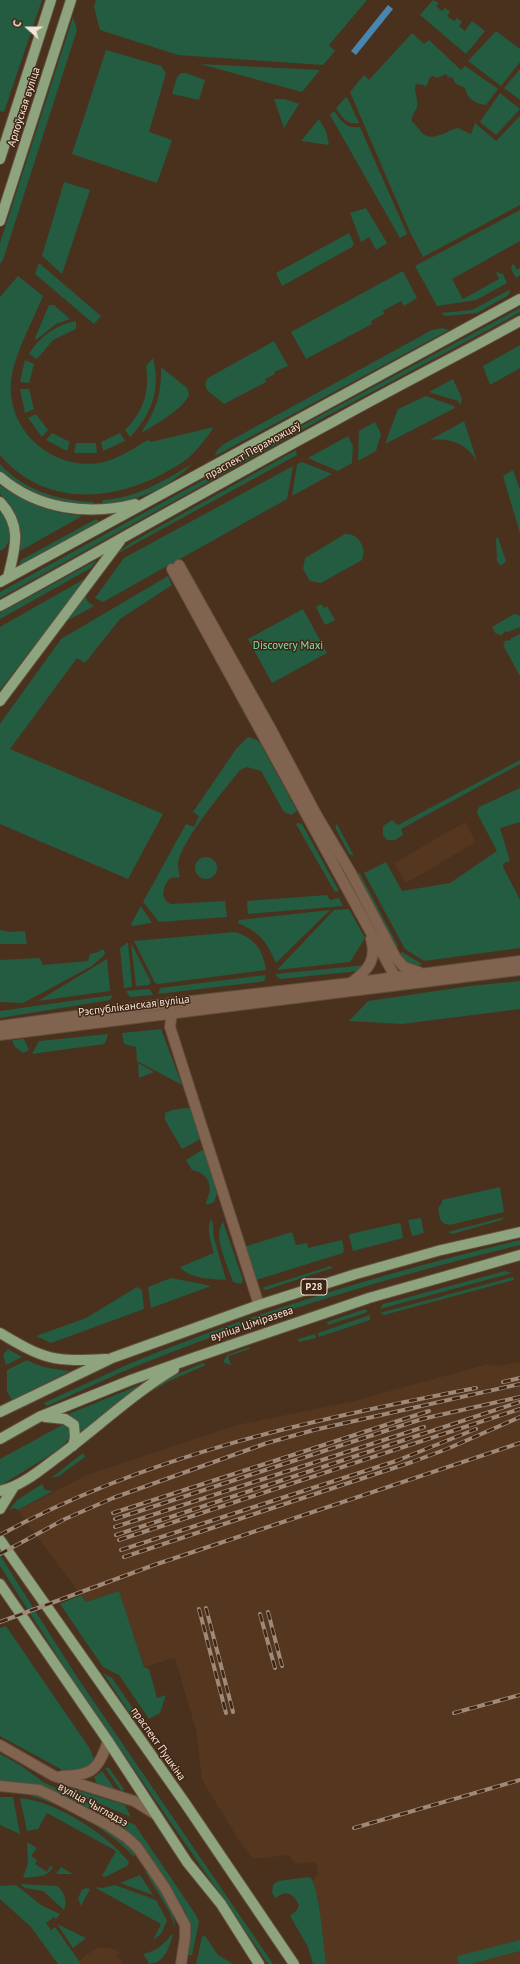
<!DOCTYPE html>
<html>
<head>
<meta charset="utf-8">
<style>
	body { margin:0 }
	#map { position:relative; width:520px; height:1964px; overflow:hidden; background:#4a311e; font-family:"PT Sans",sans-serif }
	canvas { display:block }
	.north { position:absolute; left:8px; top:8px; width:40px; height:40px; -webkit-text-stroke:3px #3f2614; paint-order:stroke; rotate:291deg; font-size:11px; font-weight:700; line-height:16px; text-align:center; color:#f5e4d8 }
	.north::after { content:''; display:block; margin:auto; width:14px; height:18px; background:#f5e4d8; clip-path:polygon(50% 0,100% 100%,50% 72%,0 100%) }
</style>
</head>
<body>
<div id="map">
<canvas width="520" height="1964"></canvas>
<div class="north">С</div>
</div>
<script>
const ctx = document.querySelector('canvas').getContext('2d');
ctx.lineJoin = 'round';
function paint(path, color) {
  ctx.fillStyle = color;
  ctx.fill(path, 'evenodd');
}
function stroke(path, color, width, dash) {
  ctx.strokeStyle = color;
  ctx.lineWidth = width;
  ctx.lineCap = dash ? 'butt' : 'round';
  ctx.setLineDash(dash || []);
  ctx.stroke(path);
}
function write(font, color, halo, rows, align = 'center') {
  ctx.font = font + ' "PT Sans",sans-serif';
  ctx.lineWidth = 3;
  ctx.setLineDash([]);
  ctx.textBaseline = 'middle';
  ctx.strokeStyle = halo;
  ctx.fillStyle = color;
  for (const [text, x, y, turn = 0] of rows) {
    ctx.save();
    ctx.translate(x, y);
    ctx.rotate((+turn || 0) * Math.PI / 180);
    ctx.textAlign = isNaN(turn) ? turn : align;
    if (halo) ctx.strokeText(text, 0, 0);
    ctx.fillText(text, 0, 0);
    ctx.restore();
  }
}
paint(new Path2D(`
	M465 822 476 842 406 883 394 863Z
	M520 1362V1964H326L317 1897 313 1880 318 1874 316 1862 296 1864 289 1855 254 1859 243 1847 202 1780 196 1730 175 1658 144 1667 119 1591 86 1602 22 1517 19 1510 87 1475 237 1425 350 1402 488 1364 499 1366Z
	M96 1948H109L115 1950 120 1953 117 1955 123 1964H75Z`), '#55361e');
paint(new Path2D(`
	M0 0H42L4 112 0 111Z
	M96 0H367L329 45 335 51 323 65 178 55 100 30 94 7Z
	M433 0 439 3 436 6 442 11 445 8 450 12 447 16 454 21 457 18 462 22 459 26 465 31 472 21 485 31 466 54 420 15Z
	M73 17 77 30 3 260 0 264V243Z
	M496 31 520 49V62L501 86 468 61Z
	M412 33 424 44 429 40 461 70 465 66 498 89 486 105C476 104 467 99 465 88 460 85 454 85 453 78L448 77 446 74 437 78 433 76 430 77 426 87 424 85 416 84C413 92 419 99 417 107 416 112 411 114 412 122 418 125 419 132 425 135 435 141 448 130 458 128L471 134 476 121V124L496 141 520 116V205L423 257 410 232 350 92 364 75 369 80Z
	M106 50 161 66 166 73 149 132 172 140 157 183 72 154Z
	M200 64 320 70 302 92Z
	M520 69V100L504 88Z
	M181 73H186L205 80 199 100 172 94 177 77Z
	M500 93 520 109 496 135 480 122Z
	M346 97 348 99 359 123C346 125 342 117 336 108Z
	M274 99H285L299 104 284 128Z
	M334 111C342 122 346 129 360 127L407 234 400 238 330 115Z
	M319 119 326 131 329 145 301 141Z
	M64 182 90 190 62 274 42 256Z
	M366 208 387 243 376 250 369 237 361 242 350 213Z
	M520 210V241L452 279 463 299 499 279 496 272 503 274 507 283 476 300 437 306 415 266Z
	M349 233 354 244 352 247 282 286 276 273Z
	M39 263 101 316 94 324 35 274Z
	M513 263 517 270 520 268V275L516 278 511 269Z
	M403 271 417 298 404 306 401 301 383 311 384 314 371 321 372 324 306 359 291 332Z
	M18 276 43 296C33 321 13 356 11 382 7 430 51 470 99 463 117 460 132 449 148 440L151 442 214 427C206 438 198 450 187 459 181 464 173 468 166 472 112 503 43 506 0 455V297Z
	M509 290 510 292 507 296 477 313 445 316 441 313 472 310Z
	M49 305H54L70 319 56 324 36 340 35 338Z
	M520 308V312L501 323 327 416 0 598V592L325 413Z
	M76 321V329L53 340 37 359 29 354C40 336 56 325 76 321Z
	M442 328 449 330 215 456 217 450 224 444 432 330Z
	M274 341 288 366 274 372 275 374 265 379 266 382 224 404 207 390 205 384 208 378Z
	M520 345V368L490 385 483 366Z
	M153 358C161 389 152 414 130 437L125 430C143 413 150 391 146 366Z
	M25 360 34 364 29 383 20 382Z
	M161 367 187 388 189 394C185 408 156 424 143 432L142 431C156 411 162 392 161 367Z
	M453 379 462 399 460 405 458 401 429 392Z
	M20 389H29L34 409 25 413Z
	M426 396 454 406 455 408 385 444 398 409Z
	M36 414 48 430 42 437 28 418Z
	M464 421 477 461C466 443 450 438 430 440Z
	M375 422 381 434 376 451 358 461 359 431Z
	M52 433 70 442 67 451 46 440Z
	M120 433 125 441 103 451 101 442Z
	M348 436 353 446 352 463 338 471 308 458Z
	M76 443H96L97 453H74Z
	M296 450 297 455 113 556 132 542Z
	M302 462 332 474 292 496 297 464Z
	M0 464C23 490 60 501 94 502L93 505C57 502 27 495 0 471Z
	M192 464C167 490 136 501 101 505L103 500C136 498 164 481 192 464Z
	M293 466 287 499 103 602 95 598 124 558Z
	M513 470 520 490V533L503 476Z
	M0 485C24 503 52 513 82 516L20 551C23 530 15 509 0 494Z
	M0 510 8 524 11 537 5 548 0 551Z
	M96 519 99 521 97 523 19 565 21 560Z
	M345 534C356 533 362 542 364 552L362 560 321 583 310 581 303 569 305 558Z
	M496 538H498L506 561 502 565H500L497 561Z
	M97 560 91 568 0 619V613Z
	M168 576 172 585 120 619 85 663 77 658 10 749 163 814 128 879 0 824V724L61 639Z
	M86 578V579L0 690V627Z
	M85 596 88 602 94 606 65 622Z
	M321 604 324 608 327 606 335 620 325 625 316 607Z
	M303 609 327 653 272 683 248 639Z
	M514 614 520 616V627L508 632 506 631 500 636 499 634H496L492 627Z
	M520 634V676L503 645 505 643 504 641 511 640V638Z
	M248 737 257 740 260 743 297 811 291 815 284 812 261 771 247 767 240 770C226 788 179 843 178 865 178 869 179 873 180 877L170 878C163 886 159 899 171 904L225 901 227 917 159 922 143 902 186 824 194 827 199 816 193 812 236 749Z
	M520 760V764L401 829 403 835 395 840H387L383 835V826L392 820 398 825Z
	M520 788V822L500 828 510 861 504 863 503 867 520 900V948L424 961 405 949 364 873 386 862 402 891 450 883 497 851 477 813 479 807Z
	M298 823 302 824 339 891 335 892 296 824Z
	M337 824 354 856 349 854 335 827Z
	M195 868a11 11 0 1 1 22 0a11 11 0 1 1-22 0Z
	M359 872 398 946 395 948 358 877Z
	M327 895 330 900 339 898 343 906 248 914 247 901Z
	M141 906 152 923 132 926 131 924Z
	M349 909 365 938 350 962 277 970 334 910Z
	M330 910 276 963C266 940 260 933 238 923L239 920Z
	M0 930 10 932 25 931 27 944H0Z
	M235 932C255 938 263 950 266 970L158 984 155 983 134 941Z
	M128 942 132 987 124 988 120 948Z
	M131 943 151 982 149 985 136 986Z
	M100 950H104L105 954 92 966 23 1003 0 1002V960L40 958 43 965 88 961 90 954 99 952Z
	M402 952 422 964C412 969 405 962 399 955Z
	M107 959 110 991 38 1001Z
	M365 965 357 971 350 972 280 979 276 975V974Z
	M520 973V976L384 993 383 990Z
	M266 975 264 981 259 982 158 994 160 988Z
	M520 981V1009L402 1024 349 1021 368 1001 470 986Z
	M149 989 152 992 153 995 130 997 126 991Z
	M113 995 110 1000 0 1018V1011Z
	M161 1029 182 1085 137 1061 136 1047 124 1044 122 1033Z
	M108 1034 106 1041 104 1044 32 1054 39 1041Z
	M24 1039 29 1050 23 1053 15 1047 12 1040Z
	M138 1063 154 1072 139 1078Z
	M186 1108H191L201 1136 199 1140 182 1149 165 1120V1113L172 1110Z
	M202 1150 207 1154 217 1194 214 1202 207 1205 206 1202C214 1187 209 1173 192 1170L186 1160Z
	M500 1187 504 1212 449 1225 443 1223 440 1219 438 1208 442 1203V1200Z
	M505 1217 502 1220 452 1234 448 1232Z
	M421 1218 424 1233 412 1236 408 1220Z
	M211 1219 213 1225 214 1238 226 1280C212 1279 190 1279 180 1267L214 1253C211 1244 206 1228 211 1219Z
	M223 1222 243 1280 241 1284 233 1282C228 1266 212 1235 223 1222Z
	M399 1223 401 1225 403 1238 353 1251 349 1236 350 1234Z
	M292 1232 296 1245 307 1243 308 1248 342 1240 344 1250 343 1253 256 1280 244 1247Z
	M520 1240V1245C392 1276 266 1314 144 1363 111 1376 79 1392 47 1406L44 1403C77 1388 110 1372 143 1358 265 1309 392 1271 520 1240Z
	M331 1266 332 1268 266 1290 262 1288Z
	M505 1271 512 1273 380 1309 383 1304Z
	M513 1277 514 1280 384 1315 380 1313Z
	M171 1278 211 1286 151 1308 148 1287Z
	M137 1287 142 1290 144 1309 51 1343 36 1336 86 1318Z
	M365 1309 368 1312 328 1325 327 1322Z
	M370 1315V1320L319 1337 318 1333Z
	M315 1334 316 1338 299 1342 298 1339Z
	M249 1347 250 1349 228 1356 231 1365 223 1362 227 1355Z
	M8 1349 22 1357 6 1365 3 1355Z
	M27 1360C41 1368 54 1369 70 1371L12 1400 7 1392V1370Z
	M203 1363 206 1365 167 1382 152 1392 168 1378Z
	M142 1384 82 1433 77 1423 69 1414Z
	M64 1424 69 1428 70 1437 61 1448 0 1486V1459Z
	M83 1453 85 1457 59 1476 51 1478Z
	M42 1484 45 1490 53 1491 18 1510 14 1508 9 1510 16 1501Z
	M0 1555 77 1677 273 1964H268L72 1679 0 1566Z
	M119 1591 144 1667 149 1669 157 1698 166 1695 160 1713 149 1719 119 1675 103 1667 60 1604 81 1595 86 1602Z
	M6 1626 90 1749 94 1759 93 1762 83 1771 66 1772 0 1736V1628Z
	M103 1673 112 1678 141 1720 133 1718Z
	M0 1754 20 1765 43 1782 135 1825 196 1915 199 1922 192 1955H188L187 1953 188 1923 186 1913 149 1857 77 1804 0 1783Z
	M105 1768H109L124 1789 122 1792Z
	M102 1771 117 1792 98 1786 94 1777Z
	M61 1785 125 1805 131 1817 79 1795Z
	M18 1792 40 1794 113 1834 133 1848 135 1852 134 1857C106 1826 58 1802 18 1792Z
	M0 1797H13L20 1834 0 1825Z
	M20 1798C55 1801 107 1834 129 1862L127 1866 105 1877 102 1876 116 1851 47 1813 38 1829 27 1831Z
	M27 1842 37 1848 31 1856 37 1860 35 1864 47 1872 50 1866 53 1867C46 1879 35 1876 23 1878L28 1863Z
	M61 1867 73 1874H56Z
	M145 1871C156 1876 176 1915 175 1927L169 1911Z
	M140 1875 153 1895 120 1883Z
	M310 1877C319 1885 324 1948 326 1964H313L308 1947 290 1916 297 1910 299 1905C293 1894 287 1889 276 1898L272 1893 273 1885 278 1881Z
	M20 1884 57 1886C64 1891 68 1902 64 1910L43 1891 25 1888Z
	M16 1885 41 1905 60 1914 56 1919 54 1917 46 1923 51 1930 55 1927 81 1964H58L31 1927 0 1899V1886Z
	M115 1885 156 1900 167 1921 161 1934 153 1940 161 1924 94 1887 102 1888Z
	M86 1888 90 1889 81 1906 78 1898 82 1890Z
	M57 1924 86 1938 73 1948Z
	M172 1934 173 1935C168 1949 165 1964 147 1964L149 1963 143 1954C156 1951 164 1945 172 1934Z
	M205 1936 218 1955 233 1964H196L202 1937Z
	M520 1940V1951L470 1964H459L457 1956Z`), '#235c40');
paint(new Path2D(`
	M388 5 393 9 356 55 351 51Z`), '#4786b0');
const minor = new Path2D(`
	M179 565 272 731 316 814 351 873 396 958 404 967 419 972
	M172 569 398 982
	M352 982C368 970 377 960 371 939
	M172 1013 170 1027 259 1305
	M0 1026 156 1005 351 983 520 961
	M0 1035 520 970
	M0 1745 54 1776 134 1801 155 1814
	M62 1776C92 1776 99 1769 108 1741
	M0 1786 39 1790 52 1796 108 1825 126 1837 137 1847 165 1888 185 1925V1938L181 1964`);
const major = new Path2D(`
	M0 159 51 0
	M0 221 71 0
	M0 477C37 509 88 516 135 504
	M0 502C23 527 15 548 8 577
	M0 582 520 299
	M0 606C112 544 223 481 336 420 397 386 459 355 520 321
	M0 701 120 541
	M0 1333C45 1360 54 1362 106 1359
	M0 1412 112 1358 259 1305 356 1274 441 1250 520 1232
	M45 1417 65 1419 74 1425 75 1437 73 1446
	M0 1439 39 1417 131 1380 193 1358 369 1298 520 1255
	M0 1491C21 1486 38 1472 55 1459 95 1430 131 1395 174 1369
	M0 1509 13 1488
	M0 1540 185 1803 294 1964
	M0 1584 108 1741 187 1862 221 1904 259 1964`);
stroke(minor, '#634d3c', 12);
stroke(major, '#634d3c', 12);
stroke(minor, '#816450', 10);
stroke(major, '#8da47e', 10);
const rail = new Path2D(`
	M503 1382 520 1378
	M113 1513 429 1411
	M115 1519 422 1419 520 1397
	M115 1527 424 1427
	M0 1535C147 1455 313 1419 476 1388
	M116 1535 520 1402
	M119 1540 520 1409
	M121 1550 396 1461 476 1429
	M0 1554 65 1519 113 1498 267 1443 314 1430 520 1384
	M124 1557 412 1462 447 1449 520 1417
	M206 1608 233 1712
	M199 1609 226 1713
	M268 1612 282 1666
	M260 1614 275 1668
	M0 1622 154 1565 520 1443
	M454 1713 520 1695
	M354 1828 520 1780`);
stroke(rail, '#9f8a7a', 4);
stroke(rail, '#3f2614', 2.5, [8]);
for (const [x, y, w] of [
	[314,1287,26]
]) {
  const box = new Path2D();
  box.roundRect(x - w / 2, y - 8, w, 16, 3);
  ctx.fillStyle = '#3f2614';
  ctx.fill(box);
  stroke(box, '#f5e4d8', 1);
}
write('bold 10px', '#f5e4d8', null, [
	["Р28",314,1287]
]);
write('11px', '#f5e4d8', '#3f2614', [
	["Арлоўская вуліца",24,107,-72],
	["праспект Пераможцаў",253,451,-29],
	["Рэспубліканская вуліца",134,1006,-7],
	["вуліца Ціміразева",252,1324,-19],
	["праспект Пушкіна",158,1744,55],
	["вуліца Чыгладзэ",93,1805,29]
]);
write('11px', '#7fe3ae', '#3f2614', [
	["Discovery Maxi",288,646]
]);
</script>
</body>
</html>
